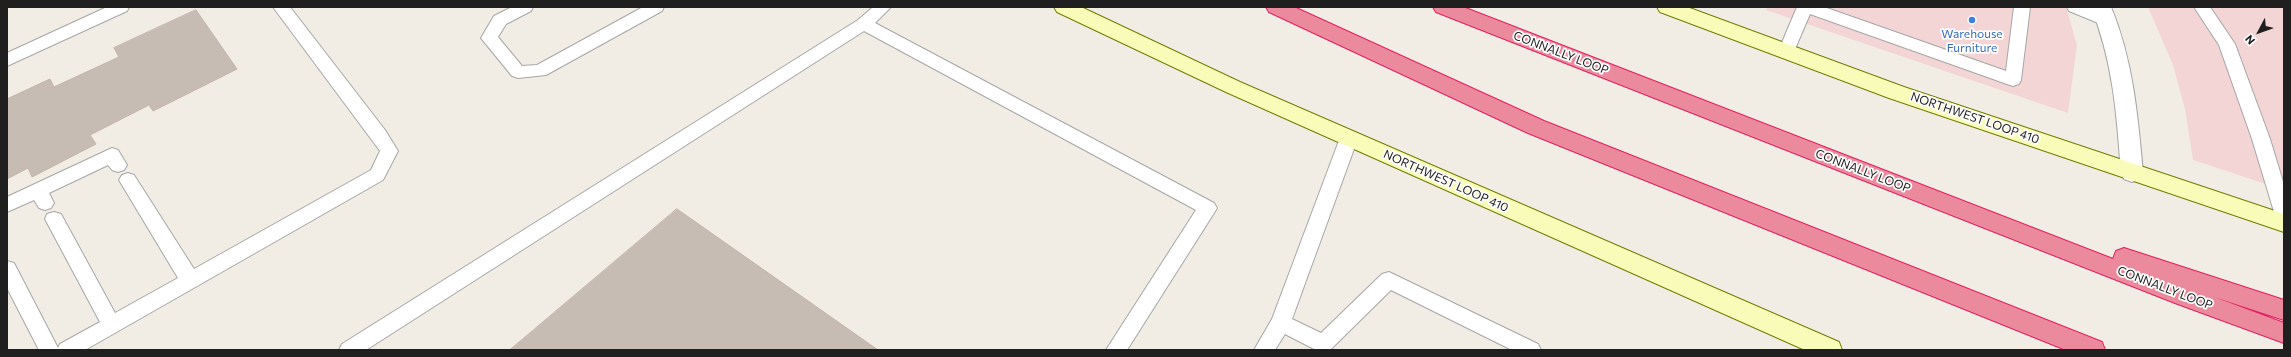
<!DOCTYPE html>
<html>
<head>
<meta charset="utf-8">
<style>
	body { margin:0 }
	#map { position:relative; width:2291px; height:357px; overflow:hidden; background:#f1ede5; font-family:Commissioner,sans-serif }
	canvas { display:block }
	.frame { position:absolute; inset:0; border:8px solid #1f1f1f; pointer-events:none }
	.north { position:absolute; left:2239px; top:12px; width:40px; height:40px; -webkit-text-stroke:3px #fff; paint-order:stroke; rotate:229deg; font-size:11px; font-weight:700; line-height:16px; text-align:center; color:#1f1f1f }
	.north::after { content:''; display:block; margin:auto; width:14px; height:18px; background:#1f1f1f; clip-path:polygon(50% 0,100% 100%,50% 72%,0 100%) }
</style>
</head>
<body>
<div id="map">
<canvas width="2291" height="357"></canvas>
<div class="frame"></div>
<div class="north">N</div>
</div>
<script>
const ctx = document.querySelector('canvas').getContext('2d');
ctx.lineJoin = 'round';
function paint(path, color) {
  ctx.fillStyle = color;
  ctx.fill(path, 'evenodd');
}
function stroke(path, color, width, dash) {
  ctx.strokeStyle = color;
  ctx.lineWidth = width;
  ctx.lineCap = dash ? 'butt' : 'round';
  ctx.setLineDash(dash || []);
  ctx.stroke(path);
}
function write(font, color, halo, rows, align = 'center') {
  ctx.font = font + ' Commissioner,sans-serif';
  ctx.lineWidth = 3.5;
  ctx.setLineDash([]);
  ctx.textBaseline = 'middle';
  ctx.strokeStyle = halo;
  ctx.fillStyle = color;
  for (const [text, x, y, turn = 0] of rows) {
    ctx.save();
    ctx.translate(x, y);
    ctx.rotate((+turn || 0) * Math.PI / 180);
    ctx.textAlign = isNaN(turn) ? turn : align;
    if (halo) ctx.strokeText(text, 0, 0);
    ctx.fillText(text, 0, 0);
    ctx.restore();
  }
}
paint(new Path2D(`
	M1768 7H2066L2077 45 2068 113 1766 10Z
	M2148 7H2284V190L2193 160 2185 109 2173 65Z`), '#f2d5d4');
const building = new Path2D(`
	M196 10 237 69 153 111 149 105 90 135 96 144 32 177 28 168 7 179V99L50 79 54 87 119 57 114 48Z
	M677 209 878 350H510Z`);
paint(building, '#c6bcb4');
stroke(building, '#c3b3a7', 1);
const lane = new Path2D(`
	M107 7H129L127 11 7 66V53Z
	M273 7H290L385 130 398 151 383 180 85 350H39L7 288V261L14 263 58 348 60 344 100 322 45 219 47 214 54 212 61 214 115 313 178 278 122 185 119 180 122 175 128 173 134 175 194 269 371 170 380 151Z
	M512 7H533L531 11 506 24 498 37 522 66 537 65 643 7H664L662 11 546 75 518 78 512 76 481 38 494 16Z
	M873 7H891L875 23 1214 203 1217 208 1214 213 1127 350H1106L1196 210 864 31 366 350H339L342 344 858 20Z
	M1797 7H1824L2006 71 2014 7H2030L2021 80 2019 84 2013 86 2007 84 1810 14 1792 56 1786 58 1780 56 1778 52Z
	M2067 7C2082 7 2108 6 2116 21L2114 25 2108 27 2069 11Z
	M2194 7H2210L2235 44 2270 139 2284 185V222L2277 220 2275 215 2252 139 2219 45Z
	M1349 131 1355 133 1358 138 1292 319 1321 333 1382 274 1389 272 1538 344 1541 350H1512L1391 290 1330 350H1316L1285 334 1275 350H1254L1272 319 1340 138 1343 133Z
	M112 148 118 150 127 165 124 170 118 172 112 170 108 165 49 193 54 203 51 208 45 210 39 208 34 200 7 212V197Z`);
const street = new Path2D(`
	M2091 7H2111C2133 60 2138 116 2143 173L2140 179 2132 182 2124 179 2121 173C2117 116 2113 61 2091 7Z`);
const secondary = new Path2D(`
	M1054 7H1081L1240 82 1839 342 1842 350H1805L1226 92 1057 12Z
	M1657 7H1687L1904 87 2284 214V232L1889 98 1660 12Z`);
const highway = new Path2D(`
	M1266 7H1294L1544 121 2102 342 2105 350H2066L1528 133 1269 12Z
	M1433 7H1463L2113 259 2116 251 2124 248 2284 300V320L2214 297 2284 323V343L2175 303 1436 12Z`);
stroke(lane, '#a6a6a6', 2);
stroke(street, '#a6a6a6', 2);
stroke(secondary, '#6f7d00', 2);
stroke(highway, '#e31e61', 2);
paint(lane, '#fff');
paint(street, '#fff');
paint(secondary, '#f9fcb8');
paint(highway, '#eb8a9c');
for (const [x, y, r, color] of [
	[1972,20,4,"#3f7fe0"]
]) {
  const dot = new Path2D();
  dot.arc(x, y, r, 0, 2 * Math.PI);
  ctx.fillStyle = color;
  ctx.fill(dot);
  stroke(dot, '#fff', 1.5);
}
write('12px', '#366cbe', '#fff', [
	["Warehouse",1972,34],
	["Furniture",1972,48]
]);
write('12px', '#1f1f1f', '#fff', [
	["CONNALLY LOOP",1561,53,21],
	["NORTHWEST LOOP 410",1975,118,19],
	["CONNALLY LOOP",1863,171,21],
	["NORTHWEST LOOP 410",1446,181,24],
	["CONNALLY LOOP",2165,288,21]
]);
</script>
</body>
</html>
